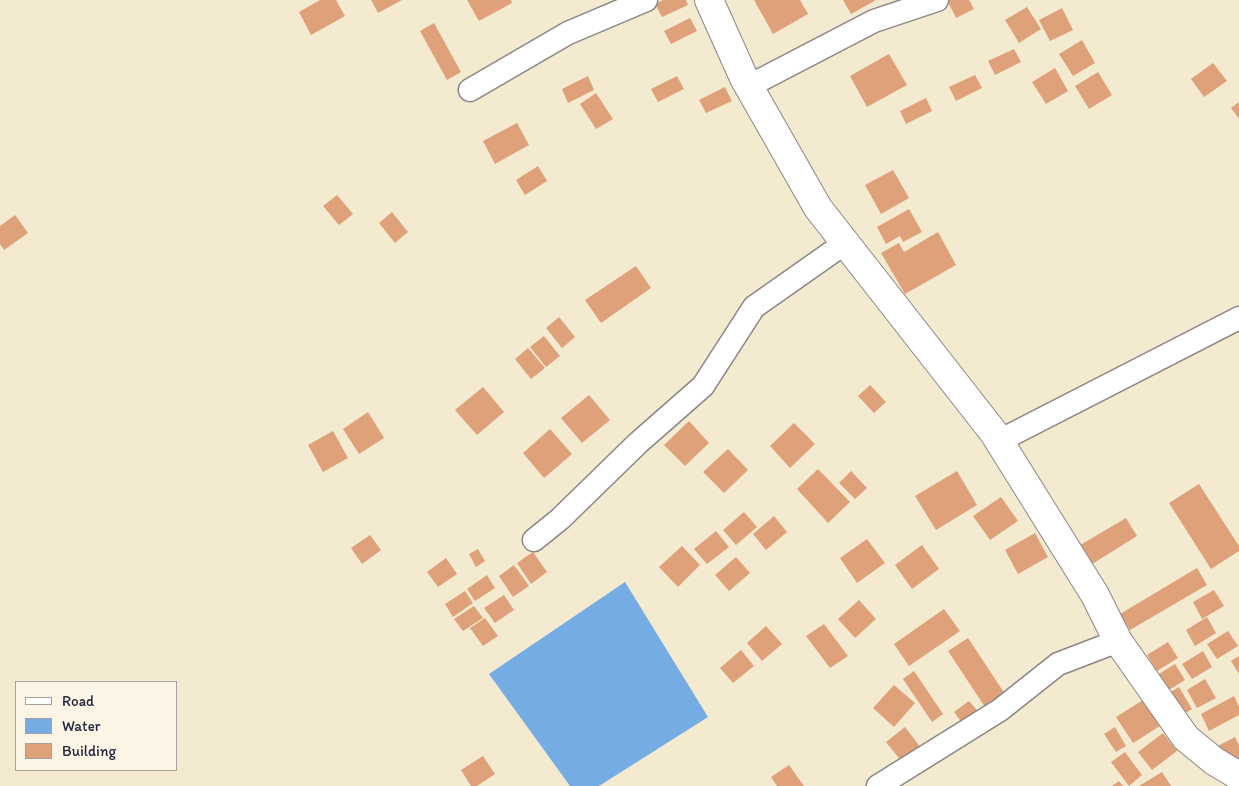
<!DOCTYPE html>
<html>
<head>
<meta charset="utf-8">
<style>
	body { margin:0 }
	#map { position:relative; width:1239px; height:786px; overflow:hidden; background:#f3ead0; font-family:Itim,sans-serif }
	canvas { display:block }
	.legend { position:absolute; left:15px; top:681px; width:162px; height:90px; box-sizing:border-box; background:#fcf5e5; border:1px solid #a5a1a1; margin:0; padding:6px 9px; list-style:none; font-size:15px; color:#22223b }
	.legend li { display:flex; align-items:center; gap:10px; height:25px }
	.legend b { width:25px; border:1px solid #a5a1a1 }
</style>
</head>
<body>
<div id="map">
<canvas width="1239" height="786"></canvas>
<ul class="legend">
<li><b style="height:6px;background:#fff"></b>Road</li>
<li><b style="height:14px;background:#76ace4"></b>Water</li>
<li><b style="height:14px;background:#dfa17a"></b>Building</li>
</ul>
</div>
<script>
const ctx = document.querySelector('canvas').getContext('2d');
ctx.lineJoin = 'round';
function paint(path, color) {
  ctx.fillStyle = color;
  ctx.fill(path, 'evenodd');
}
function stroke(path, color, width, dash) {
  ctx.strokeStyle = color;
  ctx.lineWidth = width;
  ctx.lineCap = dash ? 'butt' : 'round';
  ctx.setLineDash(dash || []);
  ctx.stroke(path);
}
paint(new Path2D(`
	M625 582 708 717 599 786H570L489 674Z`), '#76ace4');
paint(new Path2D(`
	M320 0H336L345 16 311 35 299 12Z
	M371 0H402L378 13Z
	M467 0H511L512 3 479 21Z
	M663 0H686L688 5 662 17 655 4Z
	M754 0H800L808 14 773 34Z
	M843 0H876L851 14Z
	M947 0H969L974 9 956 18Z
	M1027 7 1041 29 1019 43 1005 20Z
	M1062 8 1073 30 1050 41 1039 20Z
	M690 18 697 31 671 44 664 31Z
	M434 23 461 72 447 80 420 31Z
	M1082 40 1095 63 1073 76 1059 54Z
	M1014 49 1021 62 995 75 988 61Z
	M889 54 907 85 867 107 850 76Z
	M1213 63 1227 81 1204 97 1191 79Z
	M1055 68 1068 91 1046 104 1032 82Z
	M1098 72 1112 95 1089 109 1075 86Z
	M975 75 982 88 956 101 949 87Z
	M588 76 594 90 568 103 562 89Z
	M677 76 684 89 658 102 651 89Z
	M725 87 732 101 706 113 699 100Z
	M596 93 613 119 596 129 580 104Z
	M926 98 932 111 906 124 900 111Z
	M1239 102V119L1231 108Z
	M517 123 529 145 495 164 483 141Z
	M538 166 547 181 525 195 516 180Z
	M893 170 909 198 881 214 865 185Z
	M337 195 353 214 339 225 323 206Z
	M909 209 922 232 903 242 900 236 886 244 877 227Z
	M392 212 408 232 395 243 379 223Z
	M15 215 28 233 4 250 0 244V226Z
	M938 232 956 265 905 294 881 253 899 243 904 252Z
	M636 266 651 288 601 323 585 300Z
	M559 317 575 337 562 348 546 328Z
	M544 336 560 356 546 367 530 347Z
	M528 348 545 368 531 379 515 359Z
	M870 385 886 402 874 413 858 396Z
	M483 387 504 412 477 435 455 410Z
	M589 395 610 420 582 443 561 418Z
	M368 412 384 438 359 454 343 429Z
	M689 421 709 443 685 466 664 445Z
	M794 423 815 444 790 468 770 446Z
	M550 429 572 454 544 478 523 453Z
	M333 431 348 458 323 472 308 445Z
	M728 449 748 470 724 493 703 472Z
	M818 469 850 502 828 523 797 489Z
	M851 471 867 488 855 499 839 483Z
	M957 471 977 505 936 530 915 496Z
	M1199 484 1239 546V551L1211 569 1169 503Z
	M1001 497 1018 521 990 540 973 516Z
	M744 512 757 527 736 545 723 530Z
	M774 516 787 532 766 550 753 534Z
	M1126 518 1137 536 1089 566 1077 547Z
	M716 531 729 547 707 564 694 549Z
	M1035 533 1048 557 1018 574 1005 550Z
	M370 535 381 550 362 564 351 548Z
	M867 539 885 563 857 583 840 558Z
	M922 545 939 569 912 589 895 565Z
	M682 546 700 565 678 587 659 567Z
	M478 549 485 561 476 567 469 554Z
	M533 552 547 572 531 584 517 563Z
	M736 557 750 573 729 591 715 575Z
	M446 558 457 574 438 587 427 572Z
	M514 565 529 586 513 597 499 576Z
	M1197 568 1207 585 1130 630 1120 614Z
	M487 575 495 588 475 601 467 589Z
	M1214 590 1224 606 1202 619 1193 602Z
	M465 591 473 603 453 617 445 604Z
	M504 595 514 610 495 623 484 608Z
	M859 600 876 619 855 638 838 619Z
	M474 606 483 618 463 631 454 619Z
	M944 609 960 631 909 666 894 644Z
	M1207 617 1216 633 1195 646 1186 630Z
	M485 618 498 636 483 646 470 628Z
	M824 624 848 656 830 668 806 636Z
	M766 626 782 644 762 661 747 643Z
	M1228 631 1238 646 1217 659 1207 644Z
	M968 638 1007 697 987 710 948 651Z
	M1168 642 1178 658 1157 671 1147 655Z
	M741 650 754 666 733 683 720 668Z
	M1203 651 1212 667 1192 679 1182 664Z
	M1239 656V674L1231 661Z
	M1175 664 1185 680 1164 693 1154 677Z
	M914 671 943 714 932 722 903 679Z
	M1205 679 1216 698 1197 708 1187 690Z
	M894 685 915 703 894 727 873 708Z
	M1179 687 1192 709 1177 718 1164 696Z
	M1234 696 1239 707V715L1209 731 1201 714Z
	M1143 700 1160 726 1133 743 1116 717Z
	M969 701 981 715 965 727 954 712Z
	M905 727 924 752 905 766 886 742Z
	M1115 727 1126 746 1116 752 1104 734Z
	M1163 733 1177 751 1152 770 1138 752Z
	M1235 737 1239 745V758L1227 765 1216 747Z
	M1125 752 1142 775 1129 786 1111 762Z
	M483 756 495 774 477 786H471L461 770Z
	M789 765 804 786H777L771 777Z
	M1162 772 1171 786H1139Z
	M1119 781 1123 786H1112Z`), '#dfa17a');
const minor = new Path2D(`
	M749 86 874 21 937 0
	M470 90 568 33 646 0
	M999 441 1239 318
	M534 540 560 519 638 443 703 386 754 307 845 243
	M878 786 1000 710 1058 664 1118 641`);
const tertiary = new Path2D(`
	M709 0 744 78 818 208 994 433 1095 595 1118 641 1186 738 1214 761 1239 776`);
stroke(minor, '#8a8686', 25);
stroke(tertiary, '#8a8686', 30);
stroke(minor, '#fff', 22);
stroke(tertiary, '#fff', 28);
</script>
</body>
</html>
